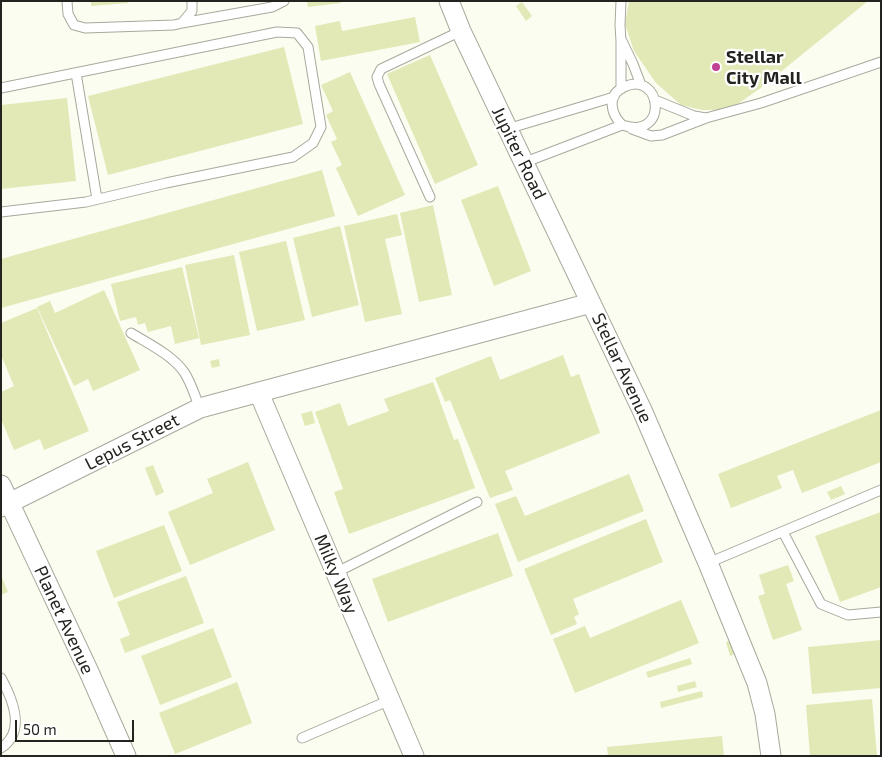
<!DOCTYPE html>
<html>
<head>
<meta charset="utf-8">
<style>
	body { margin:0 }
	#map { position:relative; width:882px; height:757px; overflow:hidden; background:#fbfdf0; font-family:"Exo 2",sans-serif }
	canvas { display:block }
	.frame { position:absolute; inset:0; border:2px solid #23231f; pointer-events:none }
	.scale { position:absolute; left:15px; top:720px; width:119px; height:22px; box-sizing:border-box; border:2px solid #23231f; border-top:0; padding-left:6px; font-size:15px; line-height:18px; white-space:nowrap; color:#23231f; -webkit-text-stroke:4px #fff; paint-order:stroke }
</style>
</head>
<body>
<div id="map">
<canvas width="882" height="757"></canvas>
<div class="frame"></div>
<div class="scale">50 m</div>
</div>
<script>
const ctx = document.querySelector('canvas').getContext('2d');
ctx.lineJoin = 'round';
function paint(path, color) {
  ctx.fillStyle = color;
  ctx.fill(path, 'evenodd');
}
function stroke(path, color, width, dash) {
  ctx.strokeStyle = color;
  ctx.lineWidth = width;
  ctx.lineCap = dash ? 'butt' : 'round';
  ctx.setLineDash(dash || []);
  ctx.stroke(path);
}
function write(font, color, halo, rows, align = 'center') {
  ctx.font = font + ' "Exo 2",sans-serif';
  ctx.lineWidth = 4.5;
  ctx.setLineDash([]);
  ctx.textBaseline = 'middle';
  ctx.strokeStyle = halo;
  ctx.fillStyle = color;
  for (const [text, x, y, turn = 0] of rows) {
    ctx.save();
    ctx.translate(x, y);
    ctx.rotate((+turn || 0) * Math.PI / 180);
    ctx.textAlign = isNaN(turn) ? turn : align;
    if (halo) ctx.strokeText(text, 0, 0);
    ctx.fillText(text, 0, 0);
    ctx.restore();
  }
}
paint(new Path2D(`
	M91 1H128V3L91 6Z
	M307 1H340L341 3 308 7Z
	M629 1H868L762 87 729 110H702L681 105 656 83 634 51 625 24Z
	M522 2 532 16 526 21 516 6Z
	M415 17 420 42 321 61 315 26 340 21 342 31Z
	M284 47 303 124 108 175 88 96Z
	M430 55 478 165 435 184 387 74Z
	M350 72 405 195 358 216 336 168 342 165 331 142 337 139 326 115 333 111 321 85Z
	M67 98 76 181 1 189V105Z
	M322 170 335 216 1 308V259Z
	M498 186 531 271 494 286 461 200Z
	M433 205 452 295 419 302 400 213Z
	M397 214 402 235 385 239 402 314 365 322 344 226Z
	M340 226 359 305 312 317 293 238Z
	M286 241 305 320 257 331 239 252Z
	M234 255 250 335 201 345 185 265Z
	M182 267 199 338 175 344 171 326 148 332 145 323 138 325 136 317 120 321 111 284Z
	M104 290 140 370 93 391 88 379 74 386 37 307 50 301 55 313Z
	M37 308 89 431 44 450 40 439 14 450 1 419V392L14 386 1 355V323Z
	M563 355 571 377 579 374 600 433 505 471 513 490 490 498 450 400 445 402 435 378 491 356 500 380Z
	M219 359 220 366 212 368 210 361Z
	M433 382 454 440 458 439 475 488 349 534 334 492 343 489 315 412 340 403 348 426 389 411 384 399Z
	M881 410V462L802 493 793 470 777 476 782 488 731 508 718 474Z
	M312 411 315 423 305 426 301 414Z
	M248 462 275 530 190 565 168 512 213 493 207 479Z
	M153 465 164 492 156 496 145 468Z
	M629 474 644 511 518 562 495 504 516 496 525 516Z
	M841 486 845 494 831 500 827 492Z
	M881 512V587L840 602 815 536Z
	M646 519 663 562 573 599 579 614 574 617 577 624 551 635 524 569Z
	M164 525 182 571 114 598 96 551Z
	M498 533 513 576 388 622 372 579Z
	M788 565 794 581 786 584 802 630 773 640 758 596 765 594 759 575Z
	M1 575 8 592 1 595Z
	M186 576 204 623 125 653 120 639 130 635 117 602Z
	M681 600 699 643 575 693 553 639 585 626 590 638Z
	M213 628 232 677 160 705 141 656Z
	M731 640 736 654 730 656 726 642Z
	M881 640V688L812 694 808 647Z
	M690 658 692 664 648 678 646 672Z
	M695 681 697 687 678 692 677 686Z
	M237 682 252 723 175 754 159 713Z
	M702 691 703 697 661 708 660 702Z
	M872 699 877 756H810L806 705Z
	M722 736 724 756H608L607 747Z`), '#e2e8b6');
const service = new Path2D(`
	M67 1 68 14 74 25 85 28 174 25 182 23 192 11V1
	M182 23 272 7 284 1
	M622 41 633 64 641 85
	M76 73 97 199
	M1 88 277 32 297 33 308 47 321 127 313 143 293 157 166 183 86 202 1 212
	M621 89V41L620 25 621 1
	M655 100 694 116 706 118
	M507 129 614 97
	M632 129 651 136 662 135 706 118 761 103 881 62
	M523 163 622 125C670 141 662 69 624 87 606 95 611 114 622 125
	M430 197 379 84 377 77 381 69 461 31
	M131 333C149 344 172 355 184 372 191 382 195 397 200 408
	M783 532 821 604 848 615 881 612
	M708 563 881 490
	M335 573 477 502
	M1 678C12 698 27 731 1 748
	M302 738 390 700`);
const minor = new Path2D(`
	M449 1 461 31 642 410 708 563 757 683 765 714 771 756
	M259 393 414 756
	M1 485 89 672 126 756
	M1 507 200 408 591 303`);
stroke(service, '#a7a99d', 11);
stroke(minor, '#a7a99d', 21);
stroke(service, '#fff', 9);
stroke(minor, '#fff', 19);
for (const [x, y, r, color] of [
	[716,67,5,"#be4395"]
]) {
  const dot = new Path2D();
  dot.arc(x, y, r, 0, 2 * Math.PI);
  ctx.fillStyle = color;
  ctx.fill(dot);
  stroke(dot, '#fff', 2);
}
write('bold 18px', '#23231f', '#fff', [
	["Stellar",726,57],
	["City Mall",726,78]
], 'left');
write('18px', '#23231f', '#fff', [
	["Jupiter Road",519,153,64],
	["Stellar Avenue",622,368,65],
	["Lepus Street",132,442,-27],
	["Milky Way",336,574,67],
	["Planet Avenue",64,620,65]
]);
</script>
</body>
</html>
